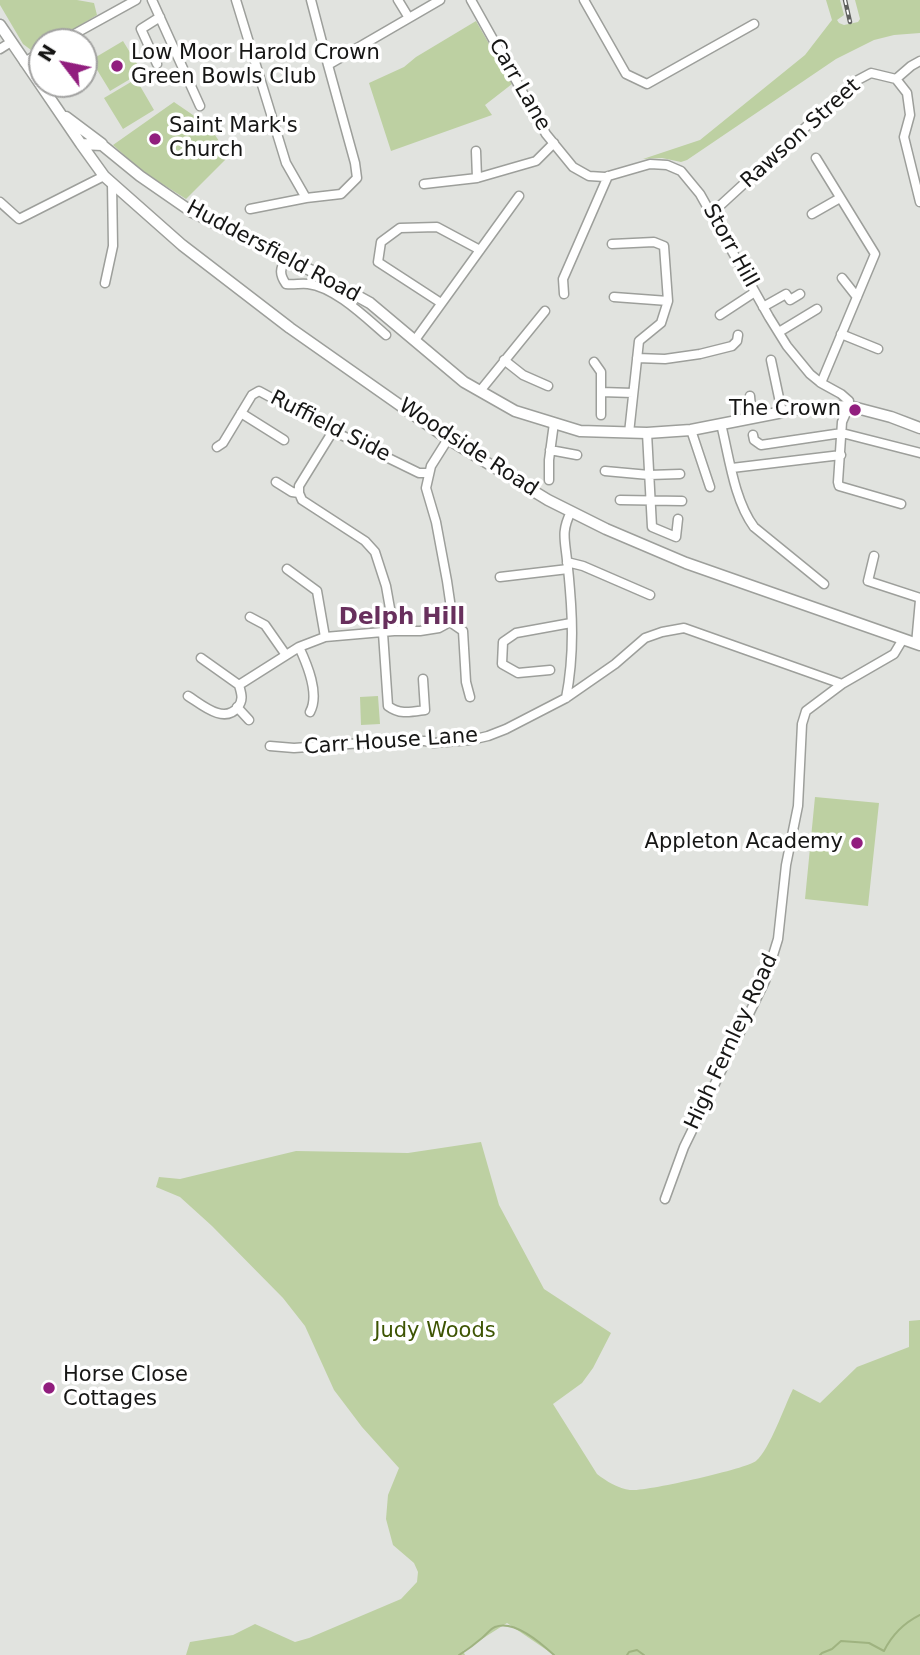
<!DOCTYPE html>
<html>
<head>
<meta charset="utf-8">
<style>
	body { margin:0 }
	#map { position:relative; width:920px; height:1655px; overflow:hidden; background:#e1e3df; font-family:"DejaVu Sans",sans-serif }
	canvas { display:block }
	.north { position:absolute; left:28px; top:28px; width:70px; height:70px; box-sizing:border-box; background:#fff; border:2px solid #a2a2a1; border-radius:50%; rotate:302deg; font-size:19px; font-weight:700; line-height:28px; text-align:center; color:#161615 }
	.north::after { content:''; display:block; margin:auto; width:24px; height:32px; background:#911e7e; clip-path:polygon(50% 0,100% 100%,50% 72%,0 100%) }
</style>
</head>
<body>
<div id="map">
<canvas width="920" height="1655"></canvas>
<div class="north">N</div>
</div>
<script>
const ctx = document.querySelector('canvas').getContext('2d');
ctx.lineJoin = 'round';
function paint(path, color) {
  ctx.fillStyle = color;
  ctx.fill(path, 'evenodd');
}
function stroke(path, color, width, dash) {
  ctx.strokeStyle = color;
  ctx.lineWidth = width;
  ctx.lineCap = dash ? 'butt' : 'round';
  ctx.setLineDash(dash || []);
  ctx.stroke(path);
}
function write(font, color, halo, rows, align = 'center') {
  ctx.font = font + ' "DejaVu Sans",sans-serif';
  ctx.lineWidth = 7;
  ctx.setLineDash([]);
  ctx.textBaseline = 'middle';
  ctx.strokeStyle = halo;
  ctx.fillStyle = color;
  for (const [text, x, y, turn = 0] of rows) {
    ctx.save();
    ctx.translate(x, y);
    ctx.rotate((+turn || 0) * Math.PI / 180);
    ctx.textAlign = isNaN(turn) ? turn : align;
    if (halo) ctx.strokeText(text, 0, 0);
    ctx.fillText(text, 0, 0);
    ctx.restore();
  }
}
paint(new Path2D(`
	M0 0H77L94 3 97 15 52 42H42V47L31 50 23 44 0 5Z
	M826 0H840L844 15 837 20 839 23 844 25 858 22 860 19 855 0H920V33L894 35 874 40 836 59 687 160 681 162 662 158 643 159 700 140 805 55 832 20Z
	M476 21 512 84 485 105 492 115 391 151 369 83 404 67 416 57Z
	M123 41 142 72 110 91 91 60Z
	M136 79 154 110 123 129 104 98Z
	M174 102 209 126 229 156 186 199 142 171 113 145Z
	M378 696 380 724 361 725 360 697Z
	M815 797 879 803 868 906 805 899Z
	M481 1142 499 1205 544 1289 611 1333 593 1368 582 1383 553 1404 597 1474C606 1481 619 1489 630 1490 644 1492 746 1469 756 1461 770 1449 784 1407 793 1389L820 1403 857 1367 909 1347V1321L920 1320V1655H554L507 1623 463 1651 465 1655H186L190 1642 233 1635 255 1624 295 1642 309 1638 401 1599 417 1582 418 1572 414 1563 393 1545 386 1519 388 1495 399 1468 362 1427 334 1390 305 1326 283 1298 212 1226 180 1197 156 1187 159 1177 180 1179 296 1151 408 1153Z`), '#bdd0a2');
stroke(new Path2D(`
	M459 1655C467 1650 475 1644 482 1638 487 1634 490 1629 495 1627 514 1619 541 1643 554 1655
	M627 1655 629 1652 637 1650 644 1655
	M820 1655 822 1653 832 1649 841 1641 869 1643 884 1651C892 1635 904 1623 920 1615`), '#9fb380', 2);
const minor = new Path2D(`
	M152 0 200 106
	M236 0 286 163 306 198 341 194 357 178 355 163 328 65 440 0
	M311 0 328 65
	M398 0 409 18
	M471 0 546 134 573 167 589 176 605 177 650 164 667 165 681 171 700 194 769 317 787 346 810 374 821 383 841 394 849 401V406L842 422 838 482 839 486 901 504
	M584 0 626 74 647 84 754 24
	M60 42 136 0
	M0 49 11 42
	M24 62 42 52
	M157 64 141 29 160 17
	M896 79 907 93 910 115 904 137 920 202
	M896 79 911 66 920 61
	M476 151 477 178
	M816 158 875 254 821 383
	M424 184 477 178 536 161 554 143
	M0 202 19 219 104 176
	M250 209 306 198
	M712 213 856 81 871 73 896 79
	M812 214 840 198
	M612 244 654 242 664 246 668 301 661 323 639 341 629 433
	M286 258C280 269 279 274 286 284 294 285 301 283 308 284 335 287 366 318 386 335
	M842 278 857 297
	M105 283 113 246 112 183
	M564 294 563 279 608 176
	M614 297 668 301
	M441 303 378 262 381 242 400 228 437 227 480 250
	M763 307 786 294 790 300 800 294
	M720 315 755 292
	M779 332 817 309
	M841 334 878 349
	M415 340 519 196
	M637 358 665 359 700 354 732 346 737 341 738 335
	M504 360 523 375 548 386
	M771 360 782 412
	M594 362 601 372V415
	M480 391 545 311
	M601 392 633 393
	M750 396 752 418
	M241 413 284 440
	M721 424C729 456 734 500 754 527L824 584
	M691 430 710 487
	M333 431 299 486V493L302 500 365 541 375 552 386 586 394 631
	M647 433 652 527 676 537 678 519
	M753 435 754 440 761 445 842 433 920 453
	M217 447 223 443 252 395 259 391 333 431 419 473H428
	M550 450 577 455
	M732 468 841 455
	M605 471 649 475 680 474
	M549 480V460L554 423
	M276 482 292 492 299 493
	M620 500 682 501
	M874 556 868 581 920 598
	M567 562 583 566 650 595
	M287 569 317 591 325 637
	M500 577 568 569
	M250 617 265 625 286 655
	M450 622 463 631 466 682 470 697
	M383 633 388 706C400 715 411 712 425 710L423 679
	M916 644 920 600
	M299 647C307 664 320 694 310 712
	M550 670 518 673 502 664 503 642 516 633 571 623
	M239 685 299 647 325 637 394 631H420L439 628 450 622 452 615 447 581 436 522 426 488 431 466 448 439
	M188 696C201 704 224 725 238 707 244 699 241 693 239 685L201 658
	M566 698C572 668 573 635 571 604 570 590 569 575 567 560 565 540 561 531 571 512
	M237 707 249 720
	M270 746 294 748 390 741H425L433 743 471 740 488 736 506 729 566 698 615 664 645 638 662 632 684 628 842 684
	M665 1199 684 1147 765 981 778 939 786 865 798 806 802 724 806 711 842 684 894 654 903 639`);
const major = new Path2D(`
	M0 25 81 144 104 176 182 245 290 328 448 439 548 500 606 529 686 563 920 645
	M66 117 102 144
	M81 144 102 145 140 176 192 212 310 270 370 303 464 382 515 411 580 431 647 433 691 430 798 409 849 406 891 417 920 428`);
stroke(minor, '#9d9f9b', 11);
stroke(major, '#9d9f9b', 13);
stroke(minor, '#fff', 8);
stroke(major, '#fff', 10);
const rail = new Path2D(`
	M845 0 850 22`);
stroke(rail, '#5f605e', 4.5);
stroke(rail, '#fff', 2, [5]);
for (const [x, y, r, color] of [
	[117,66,7,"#911e7e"],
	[155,139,7,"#911e7e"],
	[855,410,7,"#911e7e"],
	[857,843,7,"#911e7e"],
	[49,1388,7,"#911e7e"]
]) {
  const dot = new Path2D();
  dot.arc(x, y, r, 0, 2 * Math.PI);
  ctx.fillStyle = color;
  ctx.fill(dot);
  stroke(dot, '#fff', 2.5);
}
write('21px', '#161615', '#fff', [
	["Low Moor Harold Crown",131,54],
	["Green Bowls Club",131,78],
	["Saint Mark's",169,127],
	["Church",169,151],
	["The Crown",841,410,"right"],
	["Appleton Academy",843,843,"right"],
	["Horse Close",63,1376],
	["Cottages",63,1400]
], 'left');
write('21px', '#161615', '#fff', [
	["Carr Lane",519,85,60],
	["Rawson Street",801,134,-42],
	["Storr Hill",730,246,61],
	["Huddersfield Road",273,252,28],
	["Ruffield Side",330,427,27],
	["Woodside Road",468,448,33],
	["Carr House Lane",391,742,-4],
	["High Fernley Road",732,1042,-65]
]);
write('21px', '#3d5403', '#fff', [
	["Judy Woods",435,1332]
]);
write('bold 23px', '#68305d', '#fff', [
	["Delph Hill",402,618]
]);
</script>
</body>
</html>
